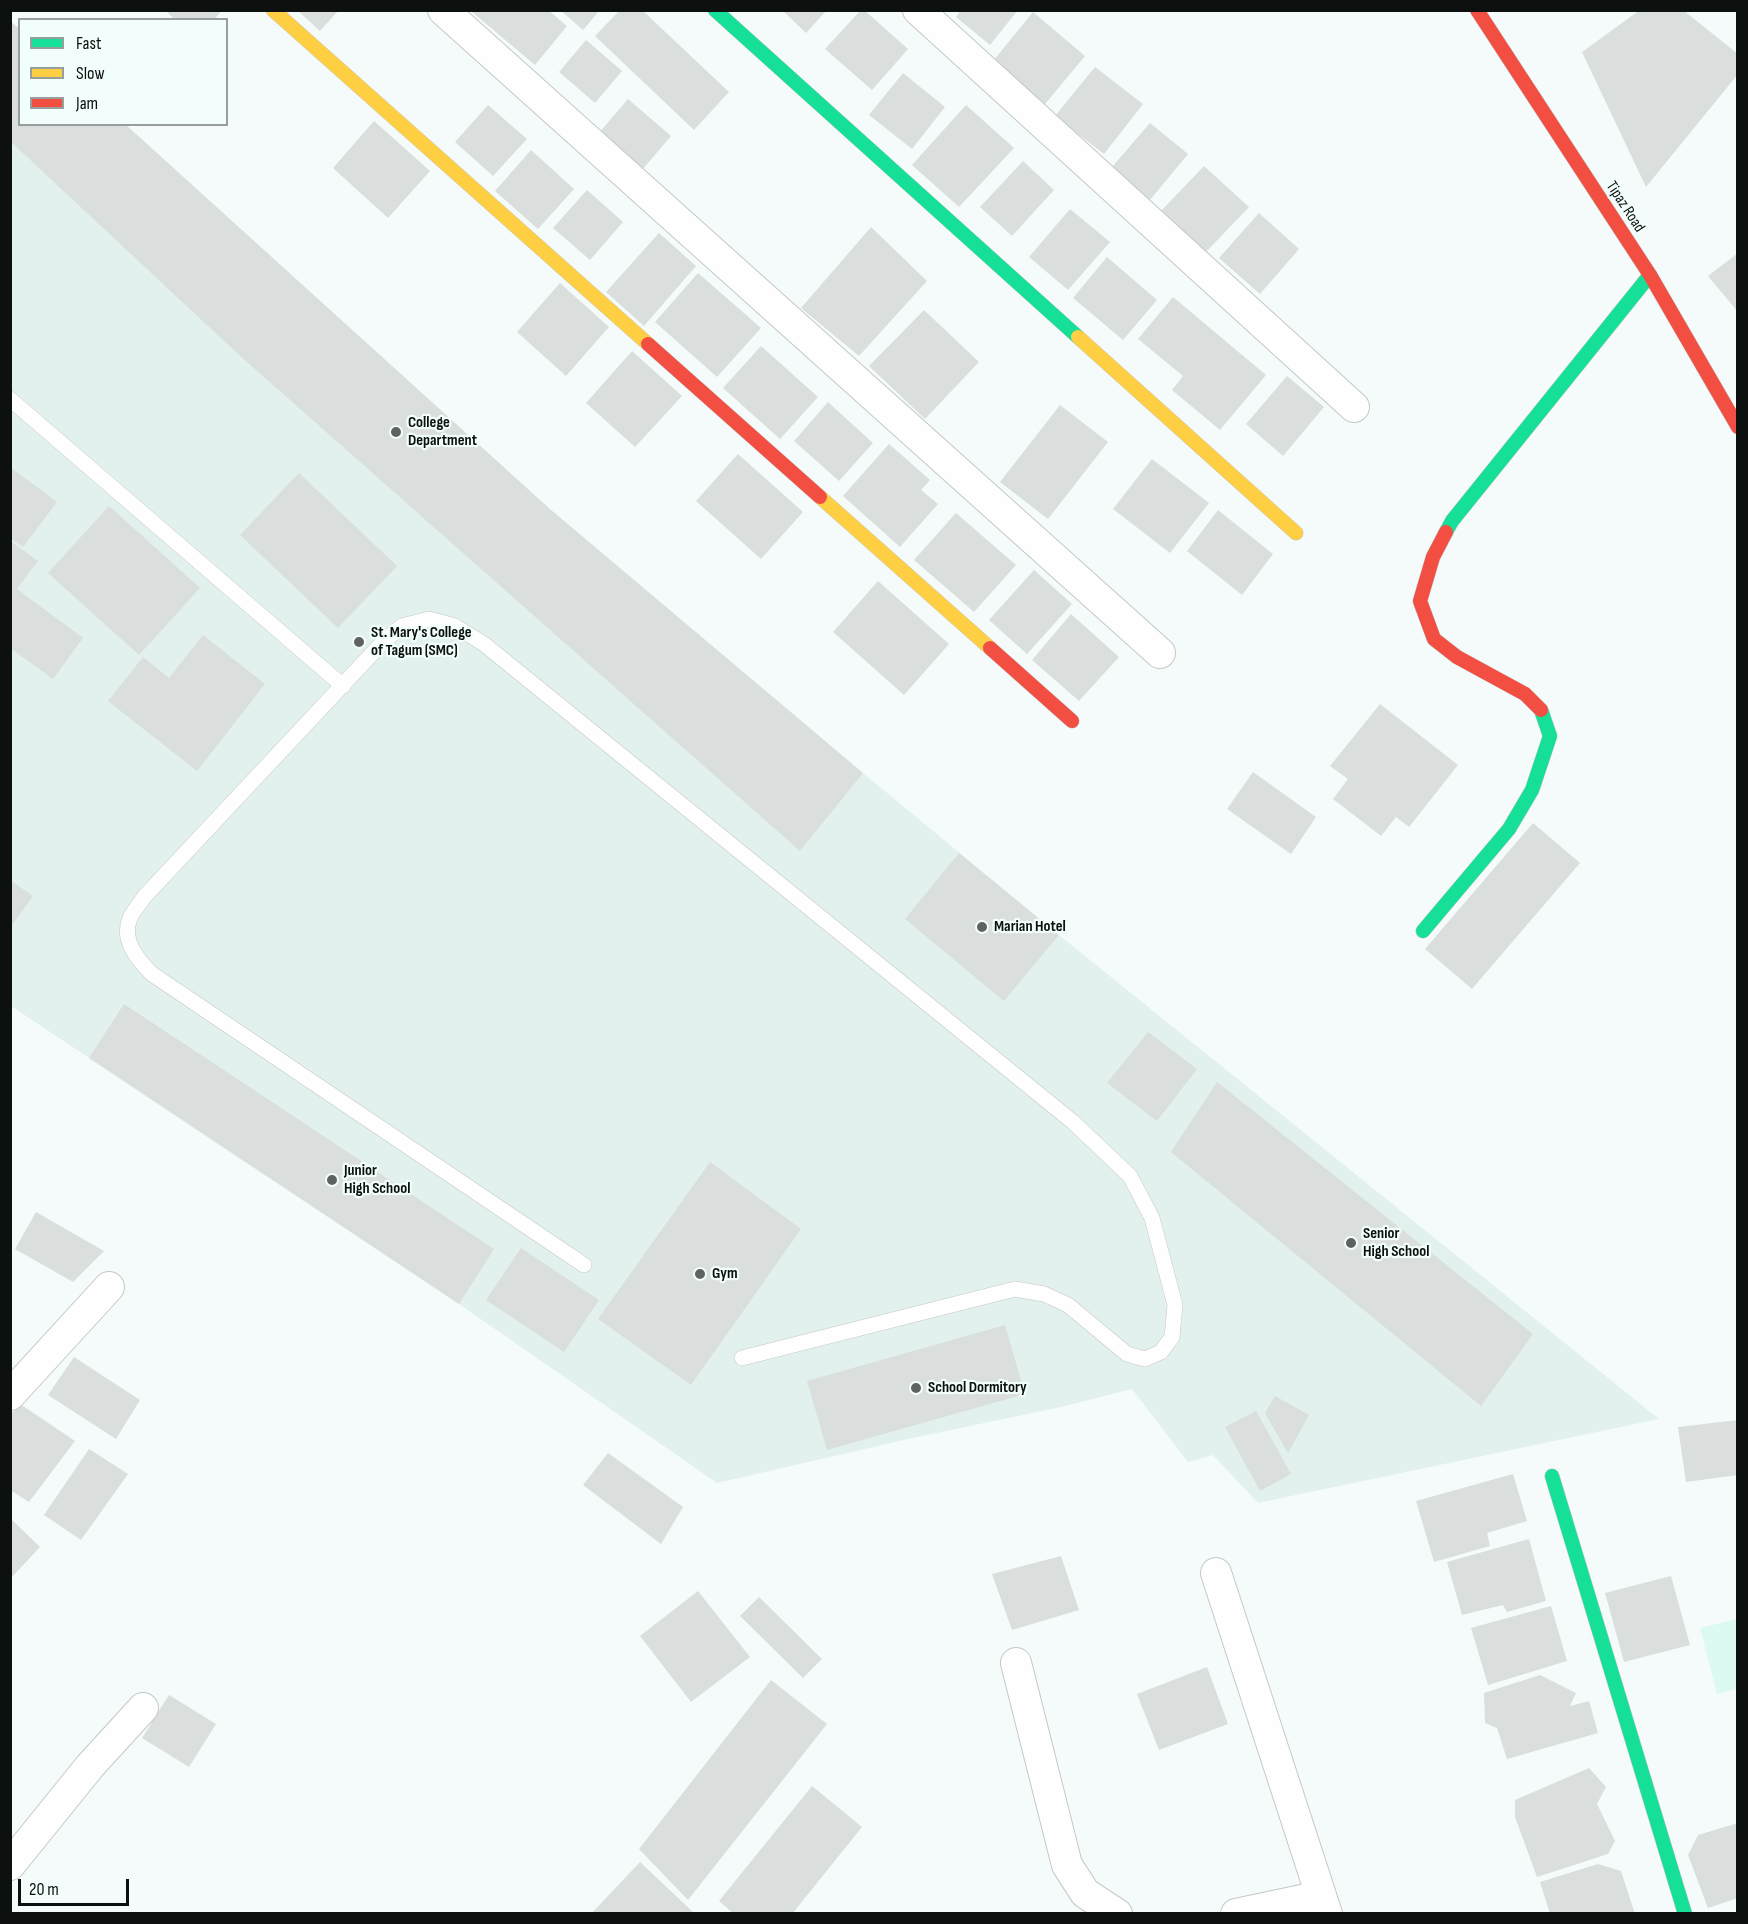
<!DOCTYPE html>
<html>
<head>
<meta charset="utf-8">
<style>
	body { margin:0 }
	#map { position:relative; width:1748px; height:1924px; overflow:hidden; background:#f5fbfa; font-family:"Sofia Sans Condensed",sans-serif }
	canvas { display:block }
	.frame { position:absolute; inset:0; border:12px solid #0c110f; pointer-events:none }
	.legend { position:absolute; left:18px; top:18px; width:210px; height:108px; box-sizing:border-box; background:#f2fefb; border:2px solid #969f9d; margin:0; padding:8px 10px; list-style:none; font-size:18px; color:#0c110f }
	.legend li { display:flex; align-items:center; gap:12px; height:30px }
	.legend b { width:30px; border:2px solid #969f9d }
	.scale { position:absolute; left:18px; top:1879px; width:111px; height:27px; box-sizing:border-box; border:3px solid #0c110f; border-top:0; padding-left:8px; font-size:18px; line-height:21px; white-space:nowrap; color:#0c110f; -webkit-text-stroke:4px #f2fefb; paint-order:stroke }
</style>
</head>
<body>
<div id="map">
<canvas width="1748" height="1924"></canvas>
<div class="frame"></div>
<ul class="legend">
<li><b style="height:8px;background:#16e098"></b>Fast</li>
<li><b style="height:8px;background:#ffcf43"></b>Slow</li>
<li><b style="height:8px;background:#f24e42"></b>Jam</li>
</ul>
<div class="scale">20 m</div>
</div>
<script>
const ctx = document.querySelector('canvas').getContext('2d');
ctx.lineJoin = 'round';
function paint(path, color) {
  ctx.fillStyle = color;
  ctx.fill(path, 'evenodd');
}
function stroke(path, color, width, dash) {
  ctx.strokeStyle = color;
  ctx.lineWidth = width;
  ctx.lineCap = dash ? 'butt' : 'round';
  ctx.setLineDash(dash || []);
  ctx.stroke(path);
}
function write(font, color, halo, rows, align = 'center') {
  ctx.font = font + ' "Sofia Sans Condensed",sans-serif';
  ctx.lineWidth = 4.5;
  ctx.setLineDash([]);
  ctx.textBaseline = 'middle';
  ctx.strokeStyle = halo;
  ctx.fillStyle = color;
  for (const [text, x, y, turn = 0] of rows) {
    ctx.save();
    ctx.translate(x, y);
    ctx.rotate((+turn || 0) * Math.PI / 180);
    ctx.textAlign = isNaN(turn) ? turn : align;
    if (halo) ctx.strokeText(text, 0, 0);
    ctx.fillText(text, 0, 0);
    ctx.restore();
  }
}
paint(new Path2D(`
	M10 21 19 29 20 124 125 125 551 510 863 773 1059 935 1659 1419 1258 1503 1213 1455 1188 1462 1132 1389 1061 1407 908 1439 717 1483 459 1304 11 1006Z`), '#e2f1ed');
paint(new Path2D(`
	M1737 1619V1689L1717 1694 1700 1628Z`), '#ddfaf2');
paint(new Path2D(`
	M165 10H222L214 20H175Z
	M297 10H339L320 31Z
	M474 10H548L567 26 535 65 472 12Z
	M560 10H600L583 30Z
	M620 10H642L729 92 694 130 595 36Z
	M782 10H827L806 33Z
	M861 10H864L908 49 872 90 825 49Z
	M961 10H1018L990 45 956 17Z
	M1640 10H1683L1738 54V74L1646 187 1582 52Z
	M1033 12 1085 56 1045 104 993 61Z
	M10 21 20 29V124H125L551 510 863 773 800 851 238 354 10 141Z
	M586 40 622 71 595 103 559 72Z
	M1095 67 1143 104 1104 154 1055 116Z
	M903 73 945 107 912 149 869 115Z
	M628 99 671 136 642 170 599 133Z
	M488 105 527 139 493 176 455 142Z
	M966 105 1014 148 959 207 912 165Z
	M374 121 430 171 388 218 333 168Z
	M1150 123 1188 154 1150 200 1112 167Z
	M531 150 574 189 538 229 495 191Z
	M1023 161 1054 190 1012 236 980 207Z
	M1204 166 1249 207 1204 254 1160 212Z
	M587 190 623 222 590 260 553 228Z
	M1070 209 1110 242 1068 290 1029 257Z
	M1259 213 1299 249 1260 294 1219 258Z
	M871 227 927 281 859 356 801 308Z
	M659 233 696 266 644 326 606 292Z
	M1738 253V312L1708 276Z
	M1107 257 1157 300 1123 340 1073 298Z
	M698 273 761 328 717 377 655 322Z
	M560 283 609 327 566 376 517 332Z
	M1173 297 1266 375 1220 430 1172 390 1183 376 1138 339Z
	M924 310 979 362 925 419 869 366Z
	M761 346 818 397 780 439 723 388Z
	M632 351 682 396 635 447 586 403Z
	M1287 376 1324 407 1283 456 1246 424Z
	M828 402 873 443 839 481 794 441Z
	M1060 405 1108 442 1048 519 1000 482Z
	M889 444 930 480 921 490 938 504 900 547 843 496Z
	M738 454 803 512 761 559 696 501Z
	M1152 459 1209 503 1170 553 1113 509Z
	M10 467 57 502 23 547 10 538Z
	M299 473 397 566 338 628 240 535Z
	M109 506 200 588 139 655 48 573Z
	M1218 510 1273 554 1242 595 1187 551Z
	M956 513 1016 565 974 612 914 560Z
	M10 541 38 561 17 589 83 638 53 679 10 648Z
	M1034 570 1072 604 1027 654 989 620Z
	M878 581 949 644 904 695 833 632Z
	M1071 614 1119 657 1079 701 1032 660Z
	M203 635 265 684 197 771 108 701 143 657 169 678Z
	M1380 704 1458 765 1409 827 1396 817 1381 836 1333 799 1348 779 1330 766Z
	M1253 772 1316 817 1291 854 1227 809Z
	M1533 823 1580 863 1472 989 1425 949Z
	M959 853 1059 935 1004 1001 905 919Z
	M10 880 33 896 10 928Z
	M124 1004 494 1249 459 1304 89 1058Z
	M1148 1032 1197 1069 1157 1121 1107 1083Z
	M1217 1082 1533 1334 1481 1406 1171 1152Z
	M710 1162 801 1229 691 1385 598 1319Z
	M36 1212 104 1251 73 1282 15 1249Z
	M521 1248 599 1300 564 1352 486 1300Z
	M1005 1325 1025 1394 827 1450 807 1381Z
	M74 1357 140 1400 116 1439 48 1395Z
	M1275 1396 1309 1415 1288 1453 1265 1413Z
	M20 1404 75 1441 29 1502 10 1490V1415Z
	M1256 1411 1291 1474 1260 1491 1225 1427Z
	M1738 1420V1475L1686 1482 1678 1427Z
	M89 1449 128 1474 81 1540 44 1515Z
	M608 1453 683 1507 661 1544 583 1485Z
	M1513 1474 1527 1521 1487 1533 1490 1546 1434 1562 1416 1501Z
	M10 1518 40 1547 10 1579Z
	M1529 1539 1546 1601 1507 1612 1503 1605 1462 1615 1447 1562Z
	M1061 1556 1079 1610 1012 1630 992 1574Z
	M1671 1576 1690 1645 1624 1662 1605 1593Z
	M698 1591 750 1657 691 1702 640 1636Z
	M759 1597 822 1659 803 1678 740 1616Z
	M1551 1606 1567 1661 1488 1685 1471 1628Z
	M1207 1667 1228 1724 1159 1750 1137 1694Z
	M1540 1675 1576 1693 1570 1706 1589 1701 1598 1733 1507 1759 1497 1728 1485 1723 1484 1693Z
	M771 1680 827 1724 688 1900 639 1849Z
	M169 1695 216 1724 189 1767 142 1738Z
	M1589 1768 1606 1787 1597 1804 1615 1841 1608 1854 1537 1877 1515 1817V1800Z
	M812 1786 862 1827 792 1914H734L719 1901Z
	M1738 1823V1898L1708 1908 1688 1855 1698 1835Z
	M640 1862 693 1912 691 1914H591Z
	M1598 1864 1621 1871 1635 1914H1550L1540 1882Z`), '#dadedd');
const lane = new Path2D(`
	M10 399 343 686
	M584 1265 152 974C137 959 121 940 130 918 133 911 140 904 144 897L383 642 402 626 429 619 455 626 484 644 1073 1122 1130 1176 1152 1218 1175 1305 1172 1337 1161 1352 1145 1359 1127 1354 1068 1305 1044 1294 1015 1289 742 1358`);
const street = new Path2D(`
	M443 10 1160 653
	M918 10 1354 407
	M10 1395 109 1287
	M1216 1573 1327 1914
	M1016 1663 1067 1865 1085 1893 1117 1914
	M10 1865 90 1766 143 1708
	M1236 1914 1321 1896`);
const fast = new Path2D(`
	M715 10 1078 337
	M1446 532 1452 521 1650 275
	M1423 931 1509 829 1532 790 1550 736 1541 710
	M1552 1476 1685 1914`);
const slow = new Path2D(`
	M273 10 648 344
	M1078 337 1296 533
	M820 497 990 648`);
const jam = new Path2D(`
	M1477 10 1650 275 1738 427
	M648 344 820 497
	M1446 532 1433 557 1420 601 1434 639 1457 657 1525 694 1541 710
	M990 648 1072 721`);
stroke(lane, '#c4c8c7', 16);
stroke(street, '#c4c8c7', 32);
stroke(fast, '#c4c8c7', 15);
stroke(slow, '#c4c8c7', 15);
stroke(jam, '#c4c8c7', 15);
stroke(lane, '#fefefe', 15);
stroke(street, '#fefefe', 30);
stroke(fast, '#16e098', 14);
stroke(slow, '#ffcf43', 14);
stroke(jam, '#f24e42', 14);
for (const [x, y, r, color] of [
	[396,432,6,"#5e6361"],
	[359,642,6,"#5e6361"],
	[982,927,6,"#5e6361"],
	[332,1180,6,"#5e6361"],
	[1351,1243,6,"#5e6361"],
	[700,1274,6,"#5e6361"],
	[916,1388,6,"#5e6361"]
]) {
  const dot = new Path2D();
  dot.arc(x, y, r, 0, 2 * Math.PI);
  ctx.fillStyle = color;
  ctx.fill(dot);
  stroke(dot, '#f2fefb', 2);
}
write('16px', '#0c110f', '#f2fefb', [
	["Tipaz Road",1625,207,57]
]);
write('bold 16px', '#0c110f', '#f2fefb', [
	["College",408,423],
	["Department",408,441],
	["St. Mary's College",371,633],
	["of Tagum (SMC)",371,651],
	["Marian Hotel",994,927],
	["Junior",344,1171],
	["High School",344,1189],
	["Senior",1363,1234],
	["High School",1363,1252],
	["Gym",712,1274],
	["School Dormitory",928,1388]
], 'left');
</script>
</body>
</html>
